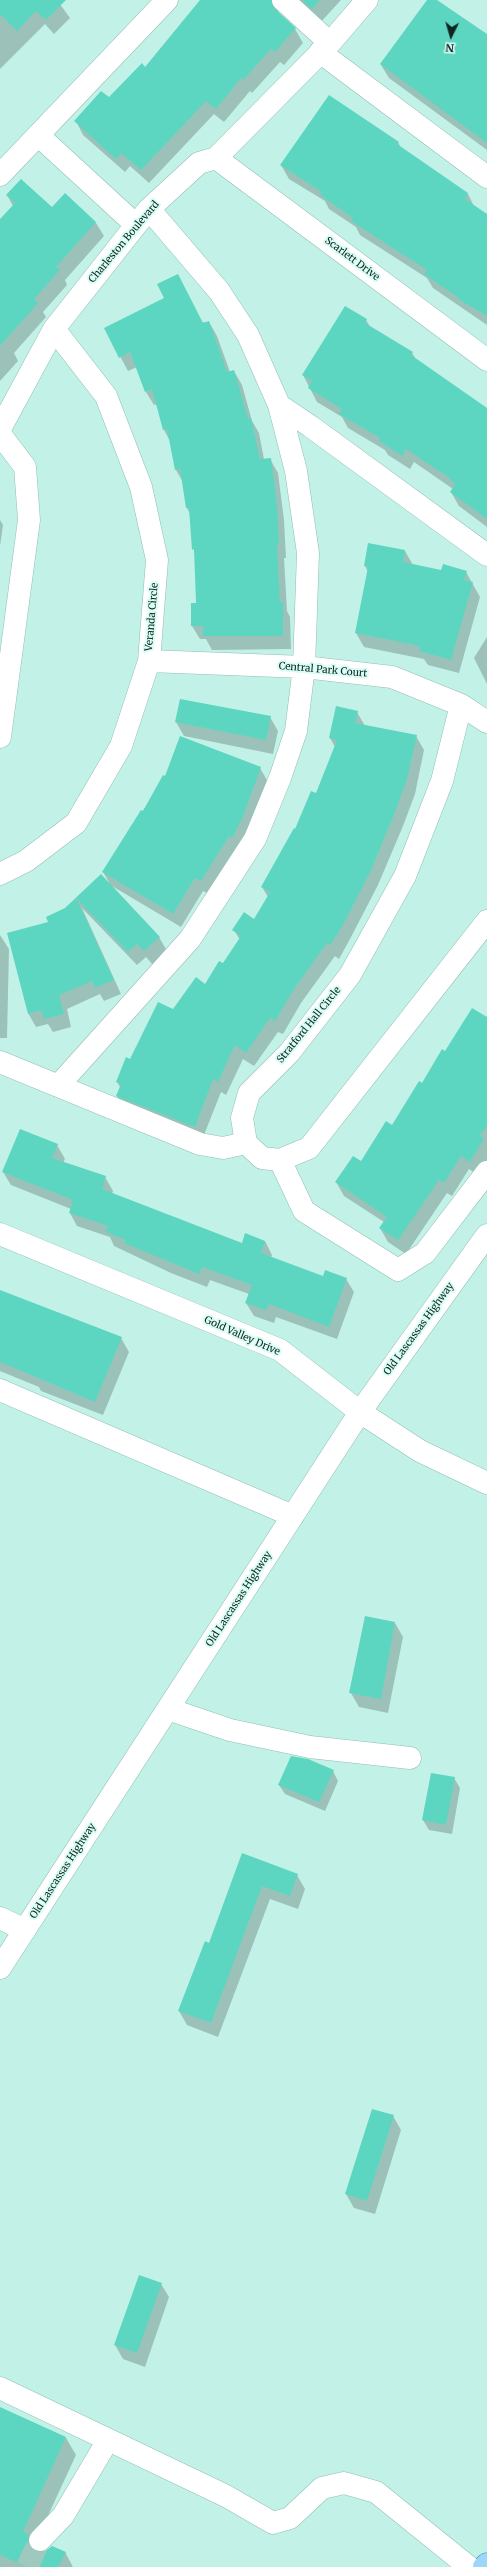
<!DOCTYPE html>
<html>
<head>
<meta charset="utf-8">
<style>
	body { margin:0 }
	#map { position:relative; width:487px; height:2567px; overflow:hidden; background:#c2f2e7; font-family:Merriweather,serif }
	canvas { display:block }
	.north { position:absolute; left:431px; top:16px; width:40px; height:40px; -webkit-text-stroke:3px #d7fdf4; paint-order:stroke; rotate:185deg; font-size:11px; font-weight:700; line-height:16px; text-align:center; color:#112420 }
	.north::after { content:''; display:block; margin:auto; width:14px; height:18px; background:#112420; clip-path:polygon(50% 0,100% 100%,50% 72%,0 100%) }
</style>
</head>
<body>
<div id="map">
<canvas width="487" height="2567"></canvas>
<div class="north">N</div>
</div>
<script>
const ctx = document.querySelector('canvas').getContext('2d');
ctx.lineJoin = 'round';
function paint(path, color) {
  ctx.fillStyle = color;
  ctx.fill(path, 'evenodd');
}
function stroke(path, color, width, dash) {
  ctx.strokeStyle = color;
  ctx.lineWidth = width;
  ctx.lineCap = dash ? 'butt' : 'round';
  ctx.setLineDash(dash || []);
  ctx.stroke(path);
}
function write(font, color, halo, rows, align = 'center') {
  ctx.font = font + ' Merriweather,serif';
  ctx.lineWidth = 4;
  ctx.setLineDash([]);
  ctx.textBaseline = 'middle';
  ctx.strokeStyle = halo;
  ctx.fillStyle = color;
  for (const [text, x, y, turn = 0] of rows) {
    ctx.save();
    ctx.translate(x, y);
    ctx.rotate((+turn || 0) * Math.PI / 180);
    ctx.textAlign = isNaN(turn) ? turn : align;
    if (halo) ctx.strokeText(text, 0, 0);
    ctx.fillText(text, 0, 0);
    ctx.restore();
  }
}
paint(new Path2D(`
	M0 0H57L70 18 54 34 45 24 0 69Z
	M207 0H341L320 23 282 5 278 12 295 29 303 43 284 65 280 62 252 93 250 91 224 122 214 114 149 183 130 166 125 172 83 135 76 121 109 99 145 68Z
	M428 0H436L487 38V150L389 78 381 65Z
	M398 142 401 148 468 194 475 208 487 215V325L433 288 427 278 360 235 356 227 329 209 325 201 289 179 281 165Z
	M7 195 52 209 65 195 96 223 104 236 65 280 67 285 43 312 46 317 14 353 18 361 0 381V221L13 206Z
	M366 320 371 328 412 353 416 359 487 410V527L459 506 451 492 453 489 414 462 410 469 388 455 385 450 348 428 342 417 317 402 303 375Z
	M209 322 217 336 230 372 234 371 242 385 252 421 259 433 264 459H270L278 473 284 520 286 558H284L287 611 290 617 291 649 212 650 206 639H200L192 626 197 604 195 553 190 514 187 508 183 482 176 470 170 441 164 430 157 404 154 405 146 392 137 367 128 371 105 328Z
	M0 520 3 525 0 546Z
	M405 551 413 565 442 571 466 572 480 597 459 673 428 665 424 659 364 647 356 633 368 572 365 566Z
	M487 637V684L474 658Z
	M357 712 365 726 416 736 424 750 415 794 403 826 378 885 350 939 339 959 335 956 301 1003 283 1034 278 1032 254 1066 243 1059 226 1095 221 1092 202 1140 125 1110 117 1096 120 1087 117 1082 131 1060 174 1010 206 985 223 964 240 940 234 930 254 920 268 897 262 887 317 795 335 747 330 738Z
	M270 717 278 731 273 754 184 736 176 722Z
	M260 768 268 782 250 833 209 894 203 891 181 927 112 886 159 937 167 951 153 965 146 957 137 965 82 908 121 994 104 1001 100 994 67 1009 71 1027 53 1032 48 1024 36 1027 28 1013 50 923 101 876 110 884 103 872 165 777Z
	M0 935 9 949 7 1038H0Z
	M487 1019V1160L478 1175 469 1169 452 1196 447 1193 406 1254 388 1242 380 1228 384 1222 344 1196 336 1182 361 1163 393 1126 446 1052Z
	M57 1145 65 1159 63 1163 105 1177 113 1191 112 1194 242 1244 265 1241 272 1255 271 1258 323 1277 346 1279 354 1292 337 1339 276 1317 274 1323 254 1316 246 1303 249 1294 210 1280 207 1287 171 1273 114 1246 110 1237 77 1226 70 1213 71 1209 11 1185 3 1172Z
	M0 1291 121 1338 129 1352 103 1415 41 1391 39 1387 0 1371Z
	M395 1623 403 1637 388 1713 359 1707 351 1693Z
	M333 1771 338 1781 325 1811 285 1794 279 1785Z
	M454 1778 460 1788 452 1834 429 1830 423 1820Z
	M243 1854 297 1875 305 1889 298 1909 270 1899 218 2037 187 2025 179 2011 209 1944Z
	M393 2116 401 2130 375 2214 354 2208 346 2194Z
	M161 2284 169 2297 145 2367 123 2359 115 2345Z
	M0 2408 66 2438 76 2455 34 2546 38 2553 65 2552 73 2567H0Z`), '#0003');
paint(new Path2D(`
	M0 0H66L46 20 36 11 17 31 0 14Z
	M200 0H271L275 9 296 28 275 52 271 49 243 80 241 78 216 109 206 101 141 170 121 153 116 159 74 121 101 91 109 97 142 63 145 67Z
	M302 0H320L312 9Z
	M427 0H437L487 34V143L380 64Z
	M329 95 399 142 397 144 468 193 465 199 487 214V316L458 299 459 298 424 274 427 270 351 221 353 218 320 195 322 192 280 165Z
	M21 179 52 207 65 193 96 222 56 267 60 270 34 299 38 303 0 346V219L15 203 6 195Z
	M178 274 203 323 209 321 227 372 234 370 248 419 251 418 260 459 271 458 277 506 279 544H277L280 602H283V636H203V626H191V603H196L194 549 192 550 189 508H186L180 469 175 470 167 429 163 430 152 389 145 392 130 352 119 358 104 328 164 298 157 284Z
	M345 306 367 319 365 323 413 352 411 355 487 408V519L450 492 455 484 448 477 406 449 402 456 379 441 380 438 339 414 342 409 308 388 312 381 302 375Z
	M368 543 405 550 403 562 441 570 443 564 467 571 464 580 473 582 451 660 419 651 420 646 355 633 368 567 364 566Z
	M180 699 271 716 266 740 175 722Z
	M336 706 358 711 355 723 417 735 407 779 395 812 371 870 343 925 330 945 327 943 294 989 275 1021 270 1018 246 1053 235 1045 218 1082 213 1079 195 1127 116 1096 121 1084 116 1082 126 1057 130 1059 158 1002 173 1009 196 977 205 984 219 961 223 963 241 936 232 930 244 912 254 919 270 892 261 887 294 828 295 829 311 791 316 793 337 740 329 738Z
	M180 736 261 767 242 819 232 838 229 836 201 881 195 878 173 914 102 872 141 810 143 811 163 775 165 776Z
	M101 874 160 937 144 951 137 944 128 952 76 898 114 980 95 988 92 981 59 995 64 1014 44 1019 41 1010 28 1014 7 933 48 922 46 917 65 908Z
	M472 1008 487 1017V1125L480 1136 484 1139 470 1162 461 1156 444 1183 439 1180 398 1240 379 1228 387 1217 335 1182 353 1156 361 1161 386 1121 392 1125 419 1081 422 1083 442 1049 445 1051Z
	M20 1129 58 1144 52 1158 106 1176 102 1189 242 1243 245 1233 265 1241 261 1253 323 1276 325 1270 347 1278 329 1327 269 1304 266 1310 245 1303 252 1285 202 1267 199 1274 124 1243 126 1240 106 1232 108 1226 69 1213 73 1200 2 1172Z
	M0 1290 122 1337 95 1402 0 1362Z
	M365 1616 395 1622 381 1699 349 1693Z
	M291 1756 308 1759 334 1770 319 1802 278 1785Z
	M431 1773 455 1777 446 1825 422 1820Z
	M242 1853 298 1874 290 1896 262 1886 211 2023 178 2011 205 1941 209 1943Z
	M372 2109 394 2115 367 2201 345 2194Z
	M139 2275 162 2283 137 2353 114 2345Z
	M0 2407 66 2437 23 2532 29 2535 28 2544 37 2552H44L52 2546 66 2552 58 2567H27L0 2555Z`), '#5cd6c0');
stroke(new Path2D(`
	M27 2567 40 2540`), '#9fc9bf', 22, [22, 11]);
const minor = new Path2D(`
	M283 0 330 43
	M320 52 487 177
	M38 135 136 225
	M216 158 487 360
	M0 175 167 0
	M279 405 310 426 487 555
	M0 429 54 329 136 225 149 209 199 163 216 158 330 43 367 0
	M0 434 25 467 29 520 0 737
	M149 661 304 667 392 677 461 705 487 722
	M461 705 442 781 405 876 350 975 289 1053 249 1093 242 1118 246 1143 262 1158 280 1160 309 1148 487 921
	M0 874 26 861 76 823 121 746 149 661 157 560 141 487 106 396 54 329
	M0 1062 200 1144 223 1148 246 1143
	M58 1086 190 939 255 839 280 778 296 731 304 667 308 553 296 471 279 405 248 335 219 291 149 209
	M280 1160 304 1211 398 1270 425 1253 487 1172
	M0 1234 280 1350 360 1412 420 1451 487 1483
	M0 1390 293 1516
	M168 1709 230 1730 310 1747 410 1758
	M0 1918 25 1930
	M0 1968 360 1412 487 1235
	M0 2388 226 2496 273 2523 290 2518 322 2488 344 2483 376 2492 469 2567
	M40 2540 63 2516 108 2440`);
const major = new Path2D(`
	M484 2567 487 2564`);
stroke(minor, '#90beb4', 23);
stroke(major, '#4286ab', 23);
stroke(minor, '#fff', 22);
stroke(major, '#9dd6fa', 22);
write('10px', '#112420', '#d7fdf4', [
	["Charleston Boulevard",124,242,-50],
	["Scarlett Drive",352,259,37],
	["Veranda Circle",152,617,-85],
	["Central Park Court",323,670,5],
	["Stratford Hall Circle",309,1025,-51],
	["Old Lascassas Highway",419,1329,-54],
	["Gold Valley Drive",242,1336,24],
	["Old Lascassas Highway",239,1599,-57],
	["Old Lascassas Highway",63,1871,-57]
]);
</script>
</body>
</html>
